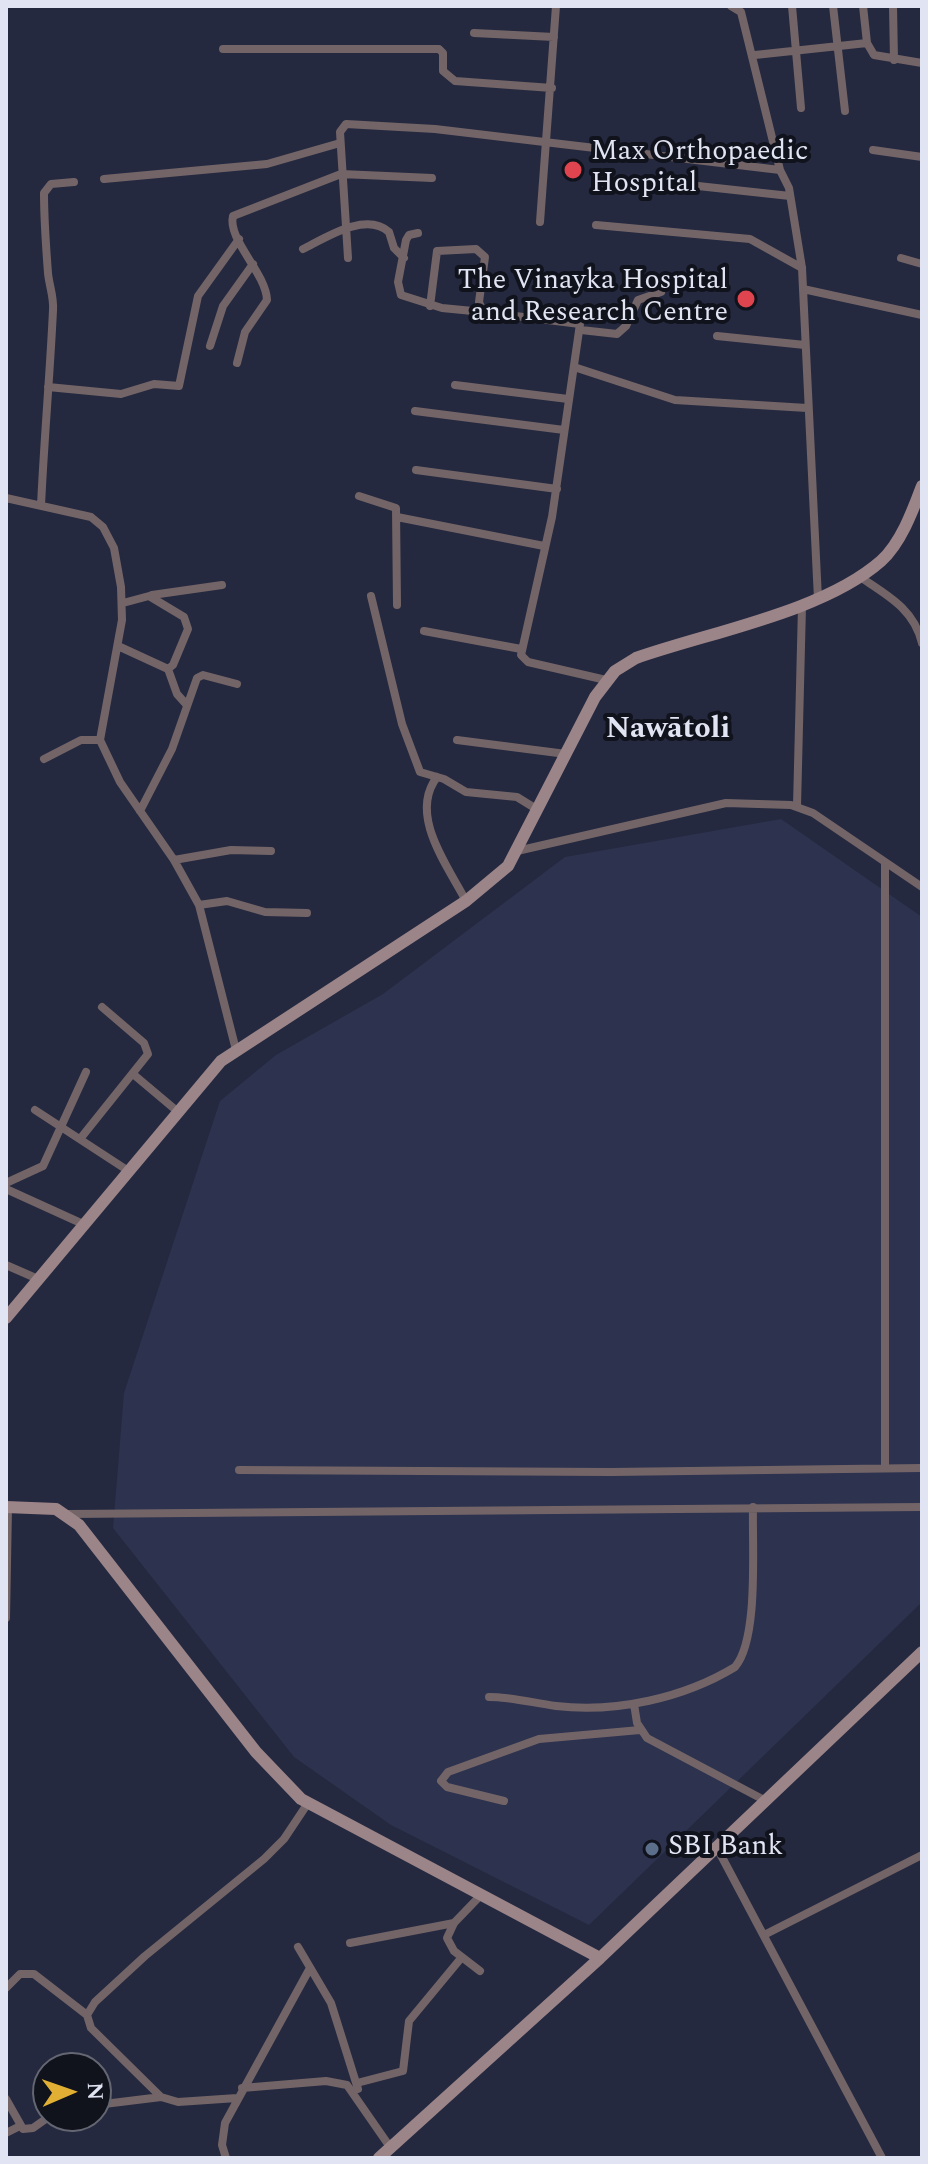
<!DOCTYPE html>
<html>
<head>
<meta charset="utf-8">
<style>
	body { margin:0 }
	#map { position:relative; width:928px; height:2164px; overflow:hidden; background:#25293f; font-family:Spectral,serif }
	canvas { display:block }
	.frame { position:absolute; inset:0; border:8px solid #e1e4f3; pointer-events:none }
	.north { position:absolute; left:32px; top:2052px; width:80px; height:80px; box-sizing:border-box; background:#10121c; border:2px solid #646672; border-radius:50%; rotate:88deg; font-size:22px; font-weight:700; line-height:32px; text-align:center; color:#e1e4f3 }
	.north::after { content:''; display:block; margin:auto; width:28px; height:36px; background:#e1af34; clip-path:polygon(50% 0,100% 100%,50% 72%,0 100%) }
</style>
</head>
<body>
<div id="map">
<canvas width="928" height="2164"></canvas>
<div class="frame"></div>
<div class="north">N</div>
</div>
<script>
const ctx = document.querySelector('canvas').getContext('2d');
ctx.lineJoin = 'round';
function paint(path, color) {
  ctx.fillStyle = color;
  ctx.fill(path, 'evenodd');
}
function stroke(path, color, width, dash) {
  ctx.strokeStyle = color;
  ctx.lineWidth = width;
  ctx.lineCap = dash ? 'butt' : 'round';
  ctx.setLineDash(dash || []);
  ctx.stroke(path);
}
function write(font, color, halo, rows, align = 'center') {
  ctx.font = font + ' Spectral,serif';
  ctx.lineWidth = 8;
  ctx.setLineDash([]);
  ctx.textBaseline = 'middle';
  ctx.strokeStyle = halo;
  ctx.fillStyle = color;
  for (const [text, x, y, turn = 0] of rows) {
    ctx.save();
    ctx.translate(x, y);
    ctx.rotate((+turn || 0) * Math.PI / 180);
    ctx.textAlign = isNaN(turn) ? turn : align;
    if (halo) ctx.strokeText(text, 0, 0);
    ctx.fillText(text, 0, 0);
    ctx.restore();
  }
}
paint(new Path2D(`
	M781 819 922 917V1602L589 1925 391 1825 294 1757 113 1528 124 1393 220 1101 276 1055 383 994 565 857Z`), '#2d324f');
stroke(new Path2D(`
	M731 6 741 12 780 170
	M792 6 801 108
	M833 6 845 111
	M863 6 867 43 874 55 922 63
	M893 6 894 60
	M474 33 554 37
	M223 49H439L443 53V71L455 81 552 88
	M755 55 867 43
	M873 150 922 157
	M104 179 267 164 340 143
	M698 186 790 196
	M540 222 556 6
	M596 225 750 239 802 268
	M418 233 409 235 406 240 398 282 401 295 442 308 483 312
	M303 249C325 238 366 211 389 232L394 248 404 258
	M348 258 340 132 346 124 435 129 780 170 789 188 802 268 818 599
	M901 258 922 264
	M803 289 922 315
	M430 306 437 251 476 249 485 257 479 302 483 312 580 324 552 517 521 655 528 662 606 680
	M581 330 617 334 626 326 638 300 661 292
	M717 336 805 345
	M210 346 223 306 253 264
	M237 363 245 332 267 300C266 273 227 239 233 216L341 174 432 178
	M574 367 675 400 807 408
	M455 385 568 399
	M48 387 121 394 154 384 179 386 198 296 239 239
	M415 411 564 430
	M416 470 557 489
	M359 496 396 508 397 605
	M6 498 91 517 103 527 114 548 121 587 122 620 100 740 120 782 174 860 199 905 236 1050
	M41 506C44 440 50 374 53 310 54 297 49 285 48 273 46 247 44 220 44 193L51 184 74 182
	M397 517 544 546
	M860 577C887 595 914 609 922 643
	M152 595 222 585
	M371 596 402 724 420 772 444 779 466 792 517 797 538 810
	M424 631 521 649
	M118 646 168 669 173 665 188 629 184 617 149 596 123 603
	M168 669 177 694 186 704
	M457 740 566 754
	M44 759 81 740H100
	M437 777C408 815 448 866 466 901
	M797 806 802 606
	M140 811 172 749 197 678 203 675 237 684
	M517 851 726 803 791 805 813 813 922 887
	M174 860 231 850 271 851
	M199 905 227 901 265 912 307 913
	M133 1074 177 1111
	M35 1110 127 1170
	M80 1139 148 1054 144 1043 102 1007
	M6 1183 43 1166 86 1072
	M6 1189 83 1224
	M6 1265 38 1279
	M885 1468V863
	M239 1470 611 1472 922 1468
	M68 1514 922 1507
	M6 1618 8 1507
	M489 1697C512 1697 533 1703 556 1706 616 1713 684 1698 735 1667 759 1639 752 1546 753 1507
	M634 1704 637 1723 647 1738 766 1801
	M504 1801 447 1787 441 1781 448 1772 539 1739 640 1730
	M716 1846 882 2158
	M764 1935 922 1855
	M350 1943 454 1923
	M298 1947 331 2003 358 2089
	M480 1971 454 1951 447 1938 454 1923 481 1895
	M6 1988 20 1974H34L87 2015
	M357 2083 403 2071 409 2021 462 1957
	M242 2088 326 2081 347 2085 390 2147
	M237 2098 178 2102 161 2097 91 2028 87 2015 95 2002 145 1956 264 1859 284 1839 308 1803
	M6 2099 23 2129 33 2128 50 2116
	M96 2105 161 2097
	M6 2133 20 2126
	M226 2158 222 2145 225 2123 310 1968`), '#736567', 8);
stroke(new Path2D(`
	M6 1318 221 1061 466 901 508 866 595 697 615 671 636 658C710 632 823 612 881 561 901 543 913 510 922 486
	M6 1507 56 1509 79 1525 256 1752 301 1799 600 1958
	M379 2158 600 1958 922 1652`), '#9c8589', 12);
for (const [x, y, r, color] of [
	[573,170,10,"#e0444e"],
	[746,299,10,"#e0444e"],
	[652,1849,8,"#5c6f8a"]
]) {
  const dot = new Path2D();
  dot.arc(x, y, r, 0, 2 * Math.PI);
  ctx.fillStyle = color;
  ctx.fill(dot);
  stroke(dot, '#10121c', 3);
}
write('28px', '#e1e4f3', '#10121c', [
	["Max Orthopaedic",591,154],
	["Hospital",591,186],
	["The Vinayka Hospital",728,283,"right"],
	["and Research Centre",728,315,"right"],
	["SBI Bank",668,1849]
], 'left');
write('bold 30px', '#e1e4f3', '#10121c', [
	["Nawātoli",668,731]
]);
</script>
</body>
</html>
